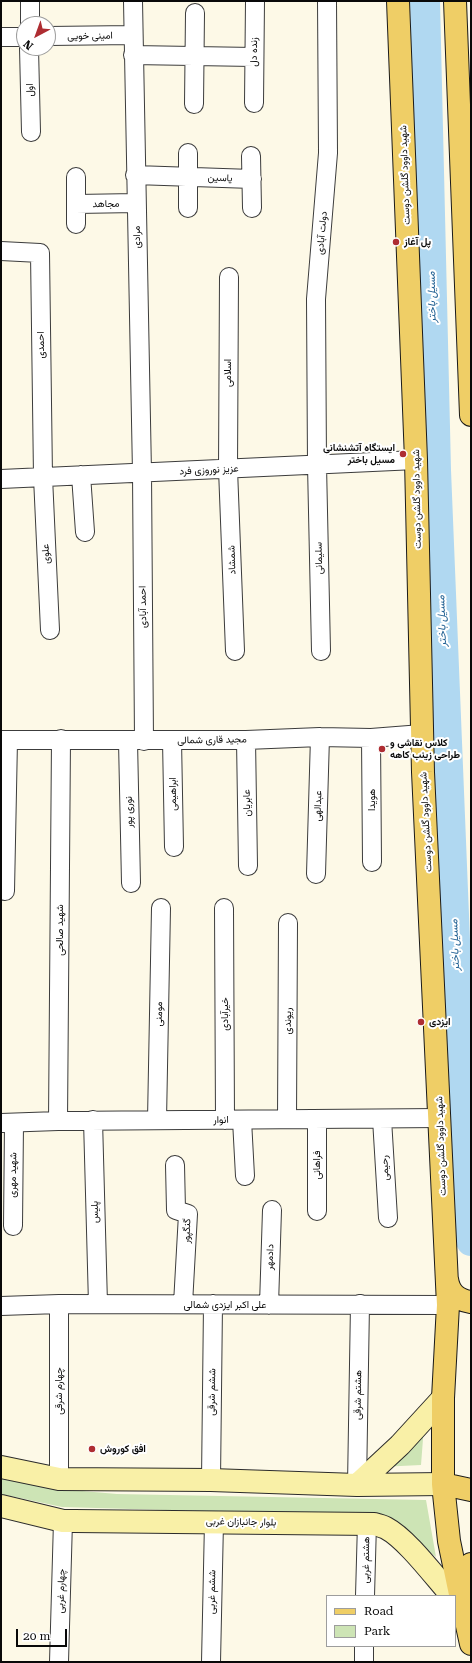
<!DOCTYPE html>
<html>
<head>
<meta charset="utf-8">
<style>
	body { margin:0 }
	#map { position:relative; width:472px; height:1663px; overflow:hidden; background:#fdf9e7; font-family:"Roboto Serif",serif }
	canvas { display:block }
	.frame { position:absolute; inset:0; border:2px solid #090909; pointer-events:none }
	.legend { position:absolute; left:326px; top:1595px; width:130px; height:52px; box-sizing:border-box; background:#fff; border:1px solid #9d9d9d; margin:0; padding:5px 7px; list-style:none; font-size:12px; color:#090909 }
	.legend li { display:flex; align-items:center; gap:8px; height:20px }
	.legend b { width:20px; border:1px solid #9d9d9d }
	.north { position:absolute; left:16px; top:16px; width:40px; height:40px; box-sizing:border-box; background:#fff; border:1px solid #9d9d9d; border-radius:50%; rotate:221deg; font-size:11px; font-weight:700; line-height:16px; text-align:center; color:#090909 }
	.north::after { content:''; display:block; margin:auto; width:14px; height:18px; background:#ae2d32; clip-path:polygon(50% 0,100% 100%,50% 72%,0 100%) }
	.scale { position:absolute; left:16px; top:1629px; width:51px; height:18px; box-sizing:border-box; border:2px solid #090909; border-top:0; padding-left:5px; font-size:12px; line-height:14px; white-space:nowrap; color:#090909; -webkit-text-stroke:3px #fff; paint-order:stroke }
</style>
</head>
<body>
<div id="map">
<canvas width="472" height="1663"></canvas>
<div class="frame"></div>
<ul class="legend">
<li><b style="height:5px;background:#efce66"></b>Road</li>
<li><b style="height:11px;background:#cde4b5"></b>Park</li>
</ul>
<div class="north">N</div>
<div class="scale">20 m</div>
</div>
<script>
const ctx = document.querySelector('canvas').getContext('2d');
ctx.lineJoin = 'round';
function paint(path, color) {
  ctx.fillStyle = color;
  ctx.fill(path, 'evenodd');
}
function stroke(path, color, width, dash) {
  ctx.strokeStyle = color;
  ctx.lineWidth = width;
  ctx.lineCap = dash ? 'butt' : 'round';
  ctx.setLineDash(dash || []);
  ctx.stroke(path);
}
function write(font, color, halo, rows, align = 'center') {
  ctx.font = font + ' "Roboto Serif",Vazirmatn,serif';
  ctx.lineWidth = 4;
  ctx.setLineDash([]);
  ctx.textBaseline = 'middle';
  ctx.strokeStyle = halo;
  ctx.fillStyle = color;
  for (const [text, x, y, turn = 0] of rows) {
    ctx.save();
    ctx.translate(x, y);
    ctx.rotate((+turn || 0) * Math.PI / 180);
    ctx.textAlign = isNaN(turn) ? turn : align;
    if (halo) ctx.strokeText(text, 0, 0);
    ctx.fillText(text, 0, 0);
    ctx.restore();
  }
}
paint(new Path2D(`
	M424 1426 421 1465 380 1467 409 1452Z
	M1 1477 59 1489 117 1494 426 1500 436 1557 403 1530 235 1512 62 1507 1 1494Z`), '#cde4b5');
stroke(new Path2D(`
	M425 1 436 470 458 1014 471 1241`), '#b0d8f1', 30);
const street = new Path2D(`
	M133 1 142 473 144 741
	M30 24V1
	M48 36 132 35
	M1 37H24
	M29 48 31 132
	M133 55 254 57
	M254 103 255 1
	M194 104 195 13
	M188 153V208
	M251 156 252 208
	M135 175 252 179
	M76 204 136 203
	M76 224V177
	M1 251 40 253 43 477 50 630
	M229 277 228 469 235 651
	M81 475 85 532
	M1 479 416 460
	M321 651 317 465 316 299 328 153 327 1
	M371 738 372 862
	M1 740H246L320 737 371 738 422 734
	M172 740 174 847
	M246 740 248 866
	M128 741 131 883
	M316 874 320 737
	M5 891 8 740
	M224 908 225 1120
	M287 1119 288 923
	M317 1119V1211
	M382 1119 388 1218
	M93 1120 98 1304
	M157 1120 161 908
	M242 1120 245 1176
	M58 1121 61 739
	M1 1123 58 1121 440 1118
	M175 1165 176 1210 188 1214 183 1304
	M13 1226 14 1123
	M269 1305 272 1210
	M1 1306 59 1304 448 1305
	M59 1479V1304
	M211 1480 213 1304
	M357 1485 360 1304
	M365 1596 367 1523
	M59 1662 63 1521
	M211 1662 214 1522
	M364 1662V1646`);
const secondary = new Path2D(`
	M1 1467 59 1479 211 1480 357 1485 443 1484
	M357 1485 400 1445 443 1398
	M1 1506 63 1521H74L374 1524C378 1525 382 1526 386 1528 407 1539 435 1577 452 1596`);
const primary = new Path2D(`
	M398 1 416 460 423 772 448 1305 443 1398V1484L449 1541 460 1594
	M455 1 471 415
	M447 1279C449 1293 457 1300 471 1302
	M443 1484 471 1490
	M471 1564 460 1594 471 1644`);
stroke(street, '#3c3c3c', 20);
stroke(secondary, '#2b2b2b', 24);
stroke(primary, '#1a1a1a', 24);
stroke(street, '#fff', 18);
stroke(secondary, '#f9f0a7', 22);
stroke(primary, '#efce66', 22);
for (const [x, y, r, color] of [
	[396,242,4,"#ae2d32"],
	[403,454,4,"#ae2d32"],
	[382,749,4,"#ae2d32"],
	[421,1022,4,"#ae2d32"],
	[92,1449,4,"#ae2d32"]
]) {
  const dot = new Path2D();
  dot.arc(x, y, r, 0, 2 * Math.PI);
  ctx.fillStyle = color;
  ctx.fill(dot);
  stroke(dot, '#fff', 1.5);
}
write('10px', '#090909', '#fff', [
	["امینی خویی",90,36,-1],
	["زنده دل",254,52,-89],
	["اول",30,90,-91],
	["شهید داوود گلشن دوست",405,175,-92],
	["یاسین",220,178,2],
	["مجاهد",106,204,-1],
	["دولت آبادی",322,233,-85],
	["مرادی",137,237,-91],
	["احمدی",41,345,-91],
	["اسلامی",228,373,-90],
	["عزیز نوروزی فرد",209,470,-3],
	["شهید داوود گلشن دوست",417,499,-91],
	["علوی",46,554,-93],
	["سلیمانی",319,558,-91],
	["شمشاد",232,560,-92],
	["احمد آبادی",143,607,-91],
	["مجید قاری شمالی",212,740,-1],
	["ابراهیمی",173,794,-91],
	["هویدا",372,800,-90],
	["عابریان",247,803,-91],
	["عبدالهی",318,806,-88],
	["نوری پور",129,812,-91],
	["شهید داوود گلشن دوست",426,822,-93],
	["شهید صالحی",60,930,-90],
	["مومنی",159,1014,-89],
	["خیرآبادی",225,1014,-90],
	["ریوندی",288,1021,-89],
	["انوار",221,1120,-1],
	["شهید داوود گلشن دوست",441,1146,-92],
	["فراهانی",317,1165,-90],
	["رحیمی",385,1168,-93],
	["شهید مهری",13,1175,-89],
	["پلیس",95,1212,-91],
	["گنگپور",187,1231,-88],
	["دادمهر",270,1257,-88],
	["علی اکبر ایزدی شمالی",225,1305],
	["چهارم شرقی",59,1391,-90],
	["ششم شرقی",212,1392,-89],
	["هشتم شرقی",358,1395,-89],
	["بلوار جانبازان غربی",241,1522,1],
	["هشتم غربی",366,1560,-89],
	["چهارم غربی",61,1591,-88],
	["ششم غربی",212,1592,-89]
]);
write('bold 10px', '#090909', '#fff', [
	["پل آغاز",404,242],
	["ایستگاه آتشنشانی",395,448,"right"],
	["مسیل باختر",395,460,"right"],
	["کلاس نقاشی و",390,743],
	["طراحی زینب کاهه",390,755],
	["ایزدی",429,1022],
	["افق کوروش",100,1449]
], 'left');
write('italic 11px', '#1d5e91', '#fff', [
	["مسیل باختر",432,297,-91],
	["مسیل باختر",442,621,-92],
	["مسیل باختر",455,945,-92]
]);
</script>
</body>
</html>
